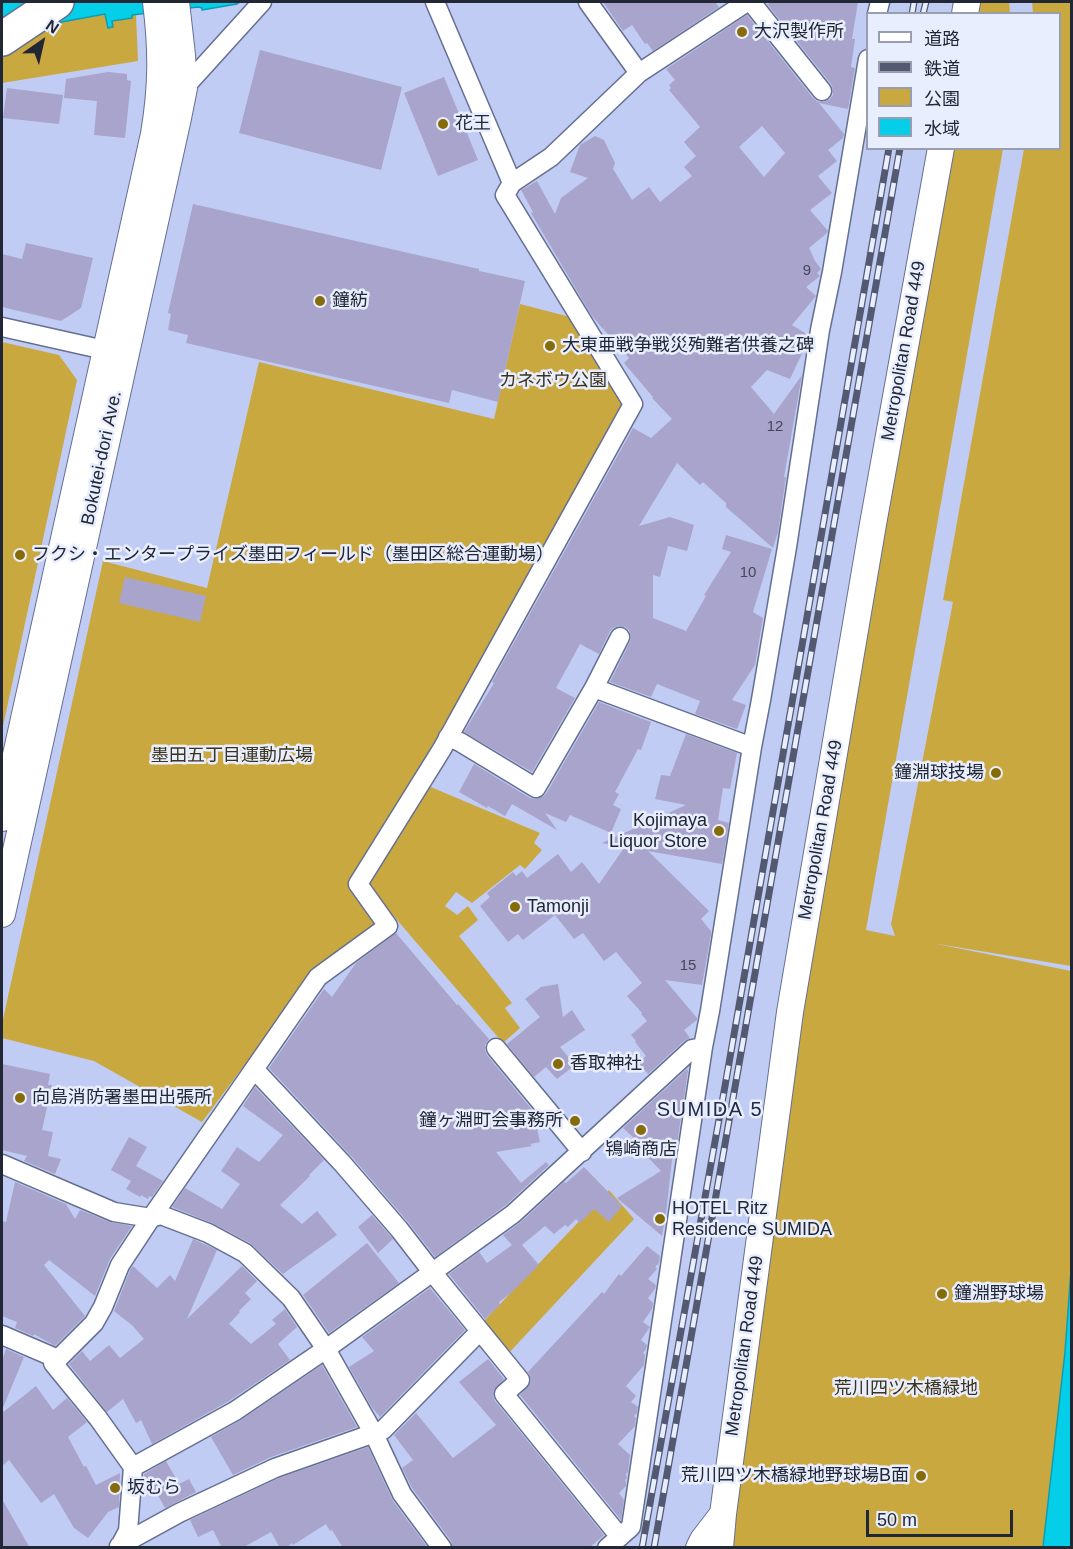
<!DOCTYPE html>
<html>
<head>
<meta charset="utf-8">
<style>
	body { margin:0 }
	#map { position:relative; width:1073px; height:1549px; overflow:hidden; background:#c0ccf4; font-family:Arial,"Noto Sans JP",sans-serif }
	canvas { display:block }
	.frame { position:absolute; inset:0; border:3px solid #222736; pointer-events:none }
	.legend { position:absolute; left:866px; top:12px; width:195px; height:138px; box-sizing:border-box; background:#e9eefe; border:2px solid #999eae; margin:0; padding:8px 10px; list-style:none; font-size:18px; color:#222736 }
	.legend li { display:flex; align-items:center; gap:12px; height:30px }
	.legend b { width:30px; border:2px solid #999eae }
	.north { position:absolute; left:12px; top:12px; width:60px; height:60px; -webkit-text-stroke:4px #e9eefe; paint-order:stroke; rotate:34deg; font-size:16px; font-weight:700; line-height:24px; text-align:center; color:#222736 }
	.north::after { content:''; display:block; margin:auto; width:21px; height:27px; background:#222736; clip-path:polygon(50% 0,100% 100%,50% 72%,0 100%) }
	.scale { position:absolute; left:866px; top:1510px; width:147px; height:27px; box-sizing:border-box; border:3px solid #222736; border-top:0; padding-left:8px; font-size:18px; line-height:21px; white-space:nowrap; color:#222736; -webkit-text-stroke:4px #e9eefe; paint-order:stroke }
</style>
</head>
<body>
<div id="map">
<canvas width="1073" height="1549"></canvas>
<div class="frame"></div>
<ul class="legend">
<li><b style="height:8px;background:#fff"></b>道路</li>
<li><b style="height:8px;background:#525970"></b>鉄道</li>
<li><b style="height:16px;background:#c9a840"></b>公園</li>
<li><b style="height:16px;background:#05cee8"></b>水域</li>
</ul>
<div class="north">N</div>
<div class="scale">50 m</div>
</div>
<script>
const ctx = document.querySelector('canvas').getContext('2d');
ctx.lineJoin = 'round';
function paint(path, color) {
  ctx.fillStyle = color;
  ctx.fill(path, 'evenodd');
}
function stroke(path, color, width, dash) {
  ctx.strokeStyle = color;
  ctx.lineWidth = width;
  ctx.lineCap = dash ? 'butt' : 'round';
  ctx.setLineDash(dash || []);
  ctx.stroke(path);
}
function write(font, color, halo, rows, align = 'center') {
  ctx.font = font + ' Arial,"Noto Sans JP",sans-serif';
  ctx.lineWidth = 5;
  ctx.setLineDash([]);
  ctx.textBaseline = 'middle';
  ctx.strokeStyle = halo;
  ctx.fillStyle = color;
  for (const [text, x, y, turn = 0] of rows) {
    ctx.save();
    ctx.translate(x, y);
    ctx.rotate((+turn || 0) * Math.PI / 180);
    ctx.textAlign = isNaN(turn) ? turn : align;
    if (halo) ctx.strokeText(text, 0, 0);
    ctx.fillText(text, 0, 0);
    ctx.restore();
  }
}
paint(new Path2D(`
	M979 2H1009L1010 13 977 14Z
	M1032 2H1071V966L932 943 1071 971V1270L1065 1352 1043 1547 732 1548 737 1492 769 1239 816 920 953 149H1003L866 930 895 936 891 924 953 602 943 600 1024 149 1060 148V14L1033 13Z
	M106 14 108 28 112 21 131 18 132 15H136L138 61 2 83V33Z
	M520 304 570 317 624 404 382 835 348 882 378 925 315 970 202 1122 94 1061 2 1038V1024L103 561 207 588 259 362 494 419Z
	M2 342 59 355 77 380 2 731Z
	M426 785 540 833 534 843 542 850 525 869 520 865 472 903 456 892 445 906 457 915 468 906 478 920 459 936 512 1003 505 1008 520 1028 503 1043 366 884Z
	M609 1190 634 1219 506 1356 481 1324Z`), '#c9a840');
const water = new Path2D(`
	M2 2H240L237 4 202 10V8L198 7 132 15V18L112 21 113 27 108 28 105 14 2 33Z
	M1071 1270V1547H1043L1065 1352Z`);
paint(water, '#05cee8');
stroke(water, '#0e9cb3', 1.5);
paint(new Path2D(`
	M603 2H715L719 7 653 51 647 43 645 44 632 25 623 31Z
	M773 2H858L852 39H855L851 67 855 68 848 109 819 103 844 134 843 138 828 150 837 161 818 176 832 193 810 210 828 231 827 233 809 248 815 261 821 269 817 273 820 276 806 287 816 296 792 325 805 333 807 339V343L790 379 767 370 751 387 774 414 802 375 784 477H786L778 532 773 548 726 507V503L703 482 700 485 677 463 639 526 670 517 694 525 687 551 668 546 660 577 653 575V618L686 631 706 596 704 595 731 552 722 549 726 535 772 549 753 612 763 618 755 665 732 700 746 705 737 729 695 714 700 701 657 684 651 697 610 682 630 642 631 637 629 630 625 627 619 626 613 628 610 631 599 654 580 644 556 688 575 698 532 772 464 732 494 683 492 682 633 428 651 438 672 419 652 398 653 397 624 363 629 358 597 322 590 313 531 213 533 212 521 190 537 181 555 214 561 198 588 178 570 172 580 145 595 136 604 140 615 163 613 169 632 200 649 187 660 202 692 176 684 167 696 156 684 142 700 127 669 90 671 88 669 85 675 80 666 69 747 15 813 98 818 102H823L829 100 833 95V89L831 84 767 4ZM762 126 785 153 764 177 739 147Z
	M260 50 402 87 381 170 239 133Z
	M108 72 127 74V80L131 81 125 138 94 135 97 101 64 98 66 79Z
	M444 77 478 160 438 176 404 93Z
	M7 88 63 95 59 124 3 118Z
	M193 204 479 269V271L525 281 498 402 452 390 449 403 186 343 188 335 168 330 171 314 168 313Z
	M26 243 93 258 81 308 61 321 2 307V254L22 259Z
	M125 577 206 596 200 622 119 603Z
	M599 702 651 722 641 750 638 749 615 792 619 794 613 805 621 809 611 833 570 815 566 822 545 813 557 830 512 804 505 816 488 806 487 808 459 792 474 764 530 798 536 799 542 797 546 794Z
	M686 734 737 753 730 789 723 788 718 820 729 823 722 864 648 851 709 911 701 919 711 931V934L702 985 665 980 697 1018V1020L684 1030 690 1038 684 1041 648 1074 638 1062 646 1056 635 1042 636 1041 631 1035 647 1021 641 1014 642 1013 627 996 642 983 616 952 604 961 583 933 574 939 555 915 523 940 518 934 508 942 480 906 490 897 487 893 513 872 516 876 522 871 527 878 558 854 571 872 582 862 599 884 624 848 602 843 686 805 655 799 661 775 670 776Z
	M396 933 457 1005 458 1004 489 1039 485 1045V1050L487 1055 533 1111 540 1142 530 1144 532 1146 496 1152 521 1183 546 1162 549 1165 506 1205 435 1257 408 1222 351 1156 269 1068 324 989 332 997 356 963Z
	M558 984 563 1017 572 1010 585 1030 560 1047 575 1065 557 1079 546 1067 534 1077 507 1044 540 1017 525 999 541 987Z
	M2 1064 50 1074 48 1085H52L42 1130 53 1132 48 1156 61 1159 55 1174 24 1161 27 1156 2 1150Z
	M687 1069 688 1070 684 1099 681 1102 683 1103 676 1152 672 1160 666 1213 662 1236 617 1198 661 1171 643 1152 646 1149 623 1128Z
	M255 1087 324 1160 309 1175 310 1176 280 1205 302 1224 317 1211 337 1235 283 1274 250 1243 212 1223 172 1207 185 1188 222 1209 240 1184 221 1171 237 1147 259 1162 283 1135 243 1106Z
	M129 1137 147 1147 136 1166 163 1181 152 1197 149 1196 148 1199 141 1195 140 1197 126 1189 131 1181 111 1170Z
	M584 1167 622 1206 609 1222 594 1209 580 1223 576 1219 568 1227 565 1225 554 1234 545 1226 522 1245 539 1265 511 1293 499 1302 500 1305 485 1319 449 1274 479 1252 487 1263 512 1245 503 1235 521 1222 564 1182 566 1183Z
	M15 1182 66 1204 75 1219 80 1210 110 1222 132 1226 110 1259 95 1296 49 1260 44 1265 85 1316 55 1346 34 1334 33 1336 15 1328 17 1322 2 1316V1221L6 1222Z
	M372 1215 393 1239 378 1253 358 1227Z
	M193 1239 217 1250 187 1319 242 1266 257 1281 245 1293 251 1299 239 1311 240 1312 229 1324 251 1344 276 1324 272 1320 285 1309 297 1327 278 1344 290 1360 229 1401 152 1444 141 1420 136 1423 123 1399 107 1412 69 1364 82 1351 90 1361 109 1345 120 1358 144 1339 133 1326 114 1311 130 1270 133 1266 157 1288 170 1275 175 1281Z
	M367 1243 399 1283 329 1333 303 1295Z
	M647 1246 660 1256 659 1263 655 1267 657 1269 648 1279 656 1285 655 1289 648 1298 653 1303 652 1309 643 1322 650 1327 641 1340 647 1345 646 1349 643 1353 645 1355 644 1365 626 1386 636 1396 631 1402 638 1407 637 1413 634 1416 636 1418 635 1426 618 1444 630 1455 628 1472 626 1474 627 1478 625 1480 626 1482V1486L619 1493 624 1500 621 1520 520 1395 530 1384 531 1379 528 1372 602 1292 604 1294 619 1274 621 1276Z
	M430 1288 465 1330 380 1417 371 1406 349 1367 374 1351 362 1337Z
	M6 1349 24 1357 2 1410V1361Z
	M488 1359 504 1379 494 1390 493 1395 495 1401 604 1535 589 1548H453L451 1541 412 1488 402 1468 413 1460 394 1435 416 1413 453 1458 496 1425 459 1382Z
	M322 1365 357 1427 271 1457 233 1475 211 1437 241 1420Z
	M36 1386 53 1410 67 1398 87 1422 68 1437 84 1467 86 1466 96 1485 120 1473 119 1507 108 1512 88 1538 74 1528 54 1494 41 1503 9 1460 2 1466V1413Z
	M368 1447 393 1501 428 1548H343L332 1530 330 1531 326 1524 293 1545 292 1543 286 1548H280L271 1532 242 1548H222L213 1530 198 1537 190 1520 279 1478Z
	M166 1461 179 1484 189 1479 196 1492 165 1508 155 1490 145 1494 143 1488 144 1474Z
	M2 1499 30 1548H2Z`), '#a9a4cb');
const street = new Path2D(`
	M588 2 639 73
	M751 2 822 91
	M877 14 880 2
	M184 88 262 2
	M512 183 551 157 639 73 747 2
	M2 327 118 353
	M594 688 752 747
	M448 737 460 742 536 788 594 688 620 637
	M496 1048 582 1152
	M254 1069 342 1163 399 1229 433 1273 520 1380 504 1394 620 1537
	M2 1164 114 1212 151 1218 161 1215 208 1233 245 1253 291 1298 326 1349 374 1434 402 1494 442 1548
	M2 1335 58 1359 94 1323 103 1307 120 1265 151 1218 318 977 388 926 358 884 442 749 633 404 505 195 512 183 435 2
	M53 1363 98 1418 133 1467
	M121 1544 128 1531 133 1467 235 1411 326 1349 513 1214 692 1049 703 1047
	M119 1546 179 1513 275 1468 383 1430 480 1331
	M607 1548 631 1527 703 1047 710 1011 752 747 761 700 787 547 820 330 832 272 868 59`);
const secondary = new Path2D(`
	M965 14 967 2
	M2 818 154 134C162 86 162 50 156 2
	M2 914 178 118 184 88 182 55 176 2
	M699 1548 703 1540 723 1514
	M720 1548 723 1514 790 1012 873 524 941 148`);
const highway = new Path2D(`
	M2 39 57 2`);
stroke(street, '#646f92', 21);
stroke(secondary, '#646f92', 28);
stroke(highway, '#646f92', 36);
stroke(street, '#fff', 18);
stroke(secondary, '#fff', 26);
stroke(highway, '#fff', 33);
const rail = new Path2D(`
	M912 14 914 2
	M923 14 926 2
	M642 1548 725 1086 889 148
	M654 1548 900 148`);
stroke(rail, '#525970', 7);
stroke(rail, '#e9eefe', 4.5, [14]);
for (const [x, y, r, color] of [
	[742,32,6,"#866c08"],
	[443,124,6,"#866c08"],
	[320,301,6,"#866c08"],
	[550,346,6,"#866c08"],
	[20,555,6,"#866c08"],
	[996,773,6,"#866c08"],
	[719,831,6,"#866c08"],
	[515,907,6,"#866c08"],
	[558,1064,6,"#866c08"],
	[20,1098,6,"#866c08"],
	[575,1121,6,"#866c08"],
	[641,1130,6,"#866c08"],
	[660,1219,6,"#866c08"],
	[942,1294,6,"#866c08"],
	[921,1476,6,"#866c08"],
	[115,1488,6,"#866c08"]
]) {
  const dot = new Path2D();
  dot.arc(x, y, r, 0, 2 * Math.PI);
  ctx.fillStyle = color;
  ctx.fill(dot);
  stroke(dot, '#e9eefe', 2);
}
write('15px', '#44465b', null, [
	["9",807,271],
	["12",775,427],
	["10",748,573],
	["15",688,966]
]);
write('18px', '#222736', '#e9eefe', [
	["大沢製作所",754,32],
	["花王",455,124],
	["鐘紡",332,301],
	["大東亜戦争戦災殉難者供養之碑",562,346],
	["フクシ・エンタープライズ墨田フィールド（墨田区総合運動場）",32,555],
	["鐘淵球技場",984,773,"right"],
	["Kojimaya",707,821,"right"],
	["Liquor Store",707,842,"right"],
	["Tamonji",527,907],
	["香取神社",570,1064],
	["向島消防署墨田出張所",32,1098],
	["鐘ヶ淵町会事務所",563,1121,"right"],
	["鴇崎商店",641,1150,"center"],
	["HOTEL Ritz",672,1209],
	["Residence SUMIDA",672,1230],
	["鐘淵野球場",954,1294],
	["荒川四ツ木橋緑地野球場B面",909,1476,"right"],
	["坂むら",127,1488]
], 'left');
write('18px', '#222736', '#e9eefe', [
	["Metropolitan Road 449",904,351,-80],
	["Bokutei-dori Ave.",102,458,-78],
	["Metropolitan Road 449",821,830,-80],
	["Metropolitan Road 449",745,1346,-82]
]);
write('18px', '#3b331b', '#e9eefe', [
	["カネボウ公園",553,381],
	["墨田五丁目運動広場",232,756],
	["荒川四ツ木橋緑地",906,1389]
]);
ctx.letterSpacing = '1.5px';
write('20px', '#222a49', '#e9eefe', [
	["SUMIDA 5",710,1110]
]);
ctx.letterSpacing = '0px';
</script>
</body>
</html>
